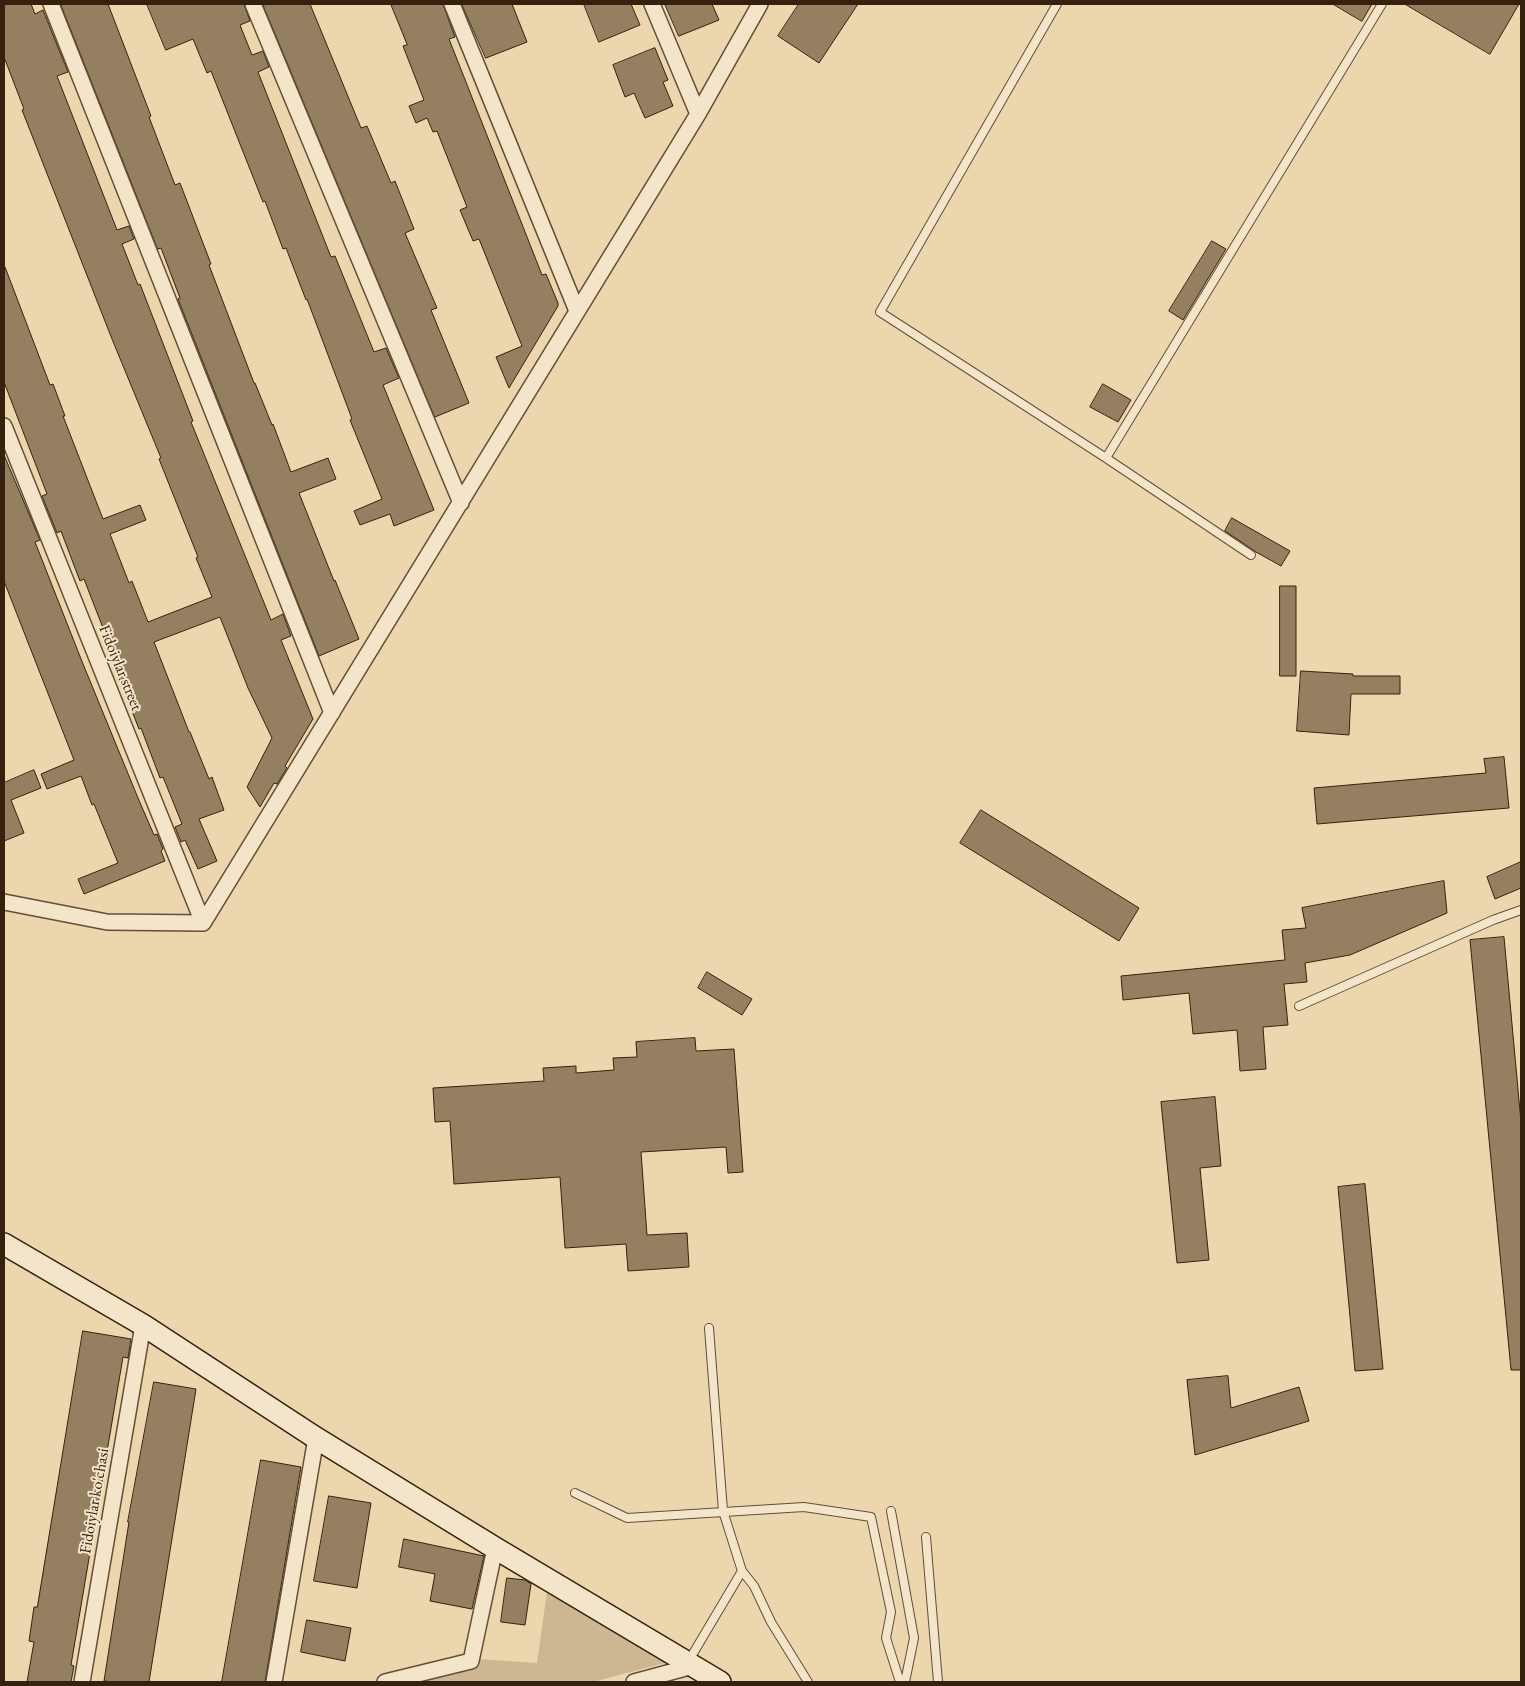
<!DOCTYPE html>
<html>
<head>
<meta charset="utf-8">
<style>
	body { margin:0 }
	#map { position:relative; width:1525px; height:1686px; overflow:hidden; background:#ecd6ae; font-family:"EB Garamond",serif }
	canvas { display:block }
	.frame { position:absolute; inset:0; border:5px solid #36210e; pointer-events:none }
</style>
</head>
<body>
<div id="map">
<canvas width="1525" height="1686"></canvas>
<div class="frame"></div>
</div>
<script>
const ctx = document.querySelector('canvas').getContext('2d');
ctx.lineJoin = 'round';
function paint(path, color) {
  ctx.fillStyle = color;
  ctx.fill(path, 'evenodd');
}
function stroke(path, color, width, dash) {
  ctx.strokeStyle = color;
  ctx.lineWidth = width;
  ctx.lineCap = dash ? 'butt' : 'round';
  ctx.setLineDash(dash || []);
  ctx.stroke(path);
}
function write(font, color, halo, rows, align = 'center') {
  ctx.font = font + ' "EB Garamond",serif';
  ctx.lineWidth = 4;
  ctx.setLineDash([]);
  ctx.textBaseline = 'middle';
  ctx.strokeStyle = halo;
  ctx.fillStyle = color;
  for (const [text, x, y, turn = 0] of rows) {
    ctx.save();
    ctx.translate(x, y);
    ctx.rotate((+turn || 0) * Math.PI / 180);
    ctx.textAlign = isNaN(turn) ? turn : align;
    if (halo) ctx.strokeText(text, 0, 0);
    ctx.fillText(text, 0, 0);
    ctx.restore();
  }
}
paint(new Path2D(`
	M547 1591 665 1663 593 1682H412L477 1666V1659L537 1663Z`), '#cdb793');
const building = new Path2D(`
	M4 4H31L35 14 43 10 68 72 57 76 117 230 129 226 134 239 122 244 138 285 140 284 193 421 191 422 271 620 283 614 291 636 281 640 313 719 285 766 287 768 277 784 274 783 260 807 247 787 272 738 248 688 220 617 154 642 189 732H190L209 779 212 777 224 810 199 819 217 861 198 869 185 840 181 842 175 827 182 824 163 777 160 778 141 728 139 729 107 647 110 646 84 579 80 581 61 531 57 533 42 496 47 494 4 382V268L5 267 50 385 53 384 65 416H63L103 519 140 505 146 520 110 534 129 583 132 581 148 622 212 597 196 558 198 557 159 459 161 458 112 339 22 110 24 109 4 57Z
	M61 4H108L151 116 149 117 175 185 180 183 211 264 209 265 254 383H255L272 425 273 424 291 472 328 458 336 479 299 493 334 581 335 580 359 639 319 656 178 299 180 298 161 248 158 249Z
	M147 4H244L250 21 240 25 252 55 263 51 269 67 258 72 331 257 335 256 374 352 386 348 399 378 383 385 434 510 394 526 390 514 360 525 354 511 382 499 350 420 352 419 307 299 306 300 286 248 283 249 265 201 263 202 211 71 207 73 193 39 166 50Z
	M263 4H310L361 128 367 126 391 183 395 181 414 229 405 233 437 308 431 310 469 403 435 417Z
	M391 4H443L455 37 449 39 542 275 546 274 558 303V306L509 388 496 357 522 346 479 239 473 241 460 210 467 207 437 131 433 132 427 118 416 123 409 106 424 100 403 46 407 45Z
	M462 4H512L527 42 486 58Z
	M584 4H631L640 25 599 42Z
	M665 4H712L719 20 679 36Z
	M799 4H858L819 63 778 36Z
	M1333 4H1372L1362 21Z
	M1405 4H1519L1490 54Z
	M655 48 668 80 663 82 673 106 645 118 634 93 625 97 613 65Z
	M1212 241 1226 249 1183 320 1169 311Z
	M1103 384 1131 400 1118 422 1090 407Z
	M4 455 40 540 35 542 81 659 138 798 154 835 157 834 163 849 161 851 165 861 84 894 78 879 118 863 94 804 92 805 81 776 47 789 41 774 74 760 4 581Z
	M1232 518 1290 551 1281 566 1256 552 1225 531Z
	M1280 586H1296V676H1280Z
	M1301 671 1353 674V676H1400V694H1351L1349 735 1297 731Z
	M1504 757 1509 808 1317 824 1314 788 1486 773 1484 759Z
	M34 770 41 788 11 800 24 833 4 841V783Z
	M981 810 1139 908 1119 941 960 843Z
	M1521 862V888L1495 899 1487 877Z
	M1444 881 1447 913 1350 955 1305 963 1307 982 1284 984 1288 1025 1263 1027 1266 1069 1240 1071 1237 1030 1193 1034 1189 993 1123 1000 1121 976 1285 960 1282 930 1306 928 1302 908Z
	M1504 937 1521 1122V1370H1511L1470 940Z
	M707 972 752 999 742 1015 698 988Z
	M695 1038 696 1051 734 1049 743 1172 728 1173 726 1147 641 1152 647 1235 687 1233 689 1267 628 1271 626 1244 565 1248 560 1177 454 1184 450 1121 435 1122 433 1088 544 1081 543 1068 576 1066V1073L614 1070 613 1058 637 1057 636 1042Z
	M1215 1097 1221 1166 1200 1168 1209 1260 1177 1263 1161 1102Z
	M1365 1184 1383 1369 1355 1371 1338 1187Z
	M83 1331 131 1339 128 1358 123 1357 71 1665 74 1666 71 1682H27L34 1642 29 1641 34 1607H37Z
	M1228 1376 1231 1408 1299 1387 1309 1421 1195 1455 1187 1380Z
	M154 1382 196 1389 149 1682H114L104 1681 129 1522H128Z
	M261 1460 301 1467 265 1682H222Z
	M329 1496 371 1503 357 1588 314 1581Z
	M404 1539 484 1556 472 1609 430 1601 435 1574 399 1567Z
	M507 1578 525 1580 531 1584 525 1625 501 1622Z
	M307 1620 351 1628 345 1661 301 1652Z`);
paint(building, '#957f61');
stroke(building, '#36210e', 1);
const lane = new Path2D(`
	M1057 4 880 312 1106 458 1251 555
	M1106 458 1382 4
	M1299 1006 1493 920 1521 910
	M709 1328 723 1511 742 1571 754 1586 771 1622 808 1682
	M575 1493 627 1518 804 1507 871 1517 891 1612 886 1638 900 1682
	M891 1511 914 1638 905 1682
	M926 1537 938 1682
	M688 1662 742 1571`);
const street = new Path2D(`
	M51 4 332 713
	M253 4 461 503
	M452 4 577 311
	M652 4 698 114
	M4 426 203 923
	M4 902 107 922 203 923
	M203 923 698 114 760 4
	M82 1682 143 1325
	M274 1682 316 1438
	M385 1682 471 1661 495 1548
	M634 1682 693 1666`);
const secondary = new Path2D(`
	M4 1244 143 1325 316 1438 495 1548 720 1682`);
stroke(lane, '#644e36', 10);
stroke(street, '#644e36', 18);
stroke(secondary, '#36210e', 24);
stroke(lane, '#f3e4ca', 8);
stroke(street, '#f3e4ca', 15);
stroke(secondary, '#f3e4ca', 21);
write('16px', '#36210e', '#f3e4ca', [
	["Fidoiylar street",120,668,68],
	["Fidoiylar ko'chasi",95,1501,-80]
]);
</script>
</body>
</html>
